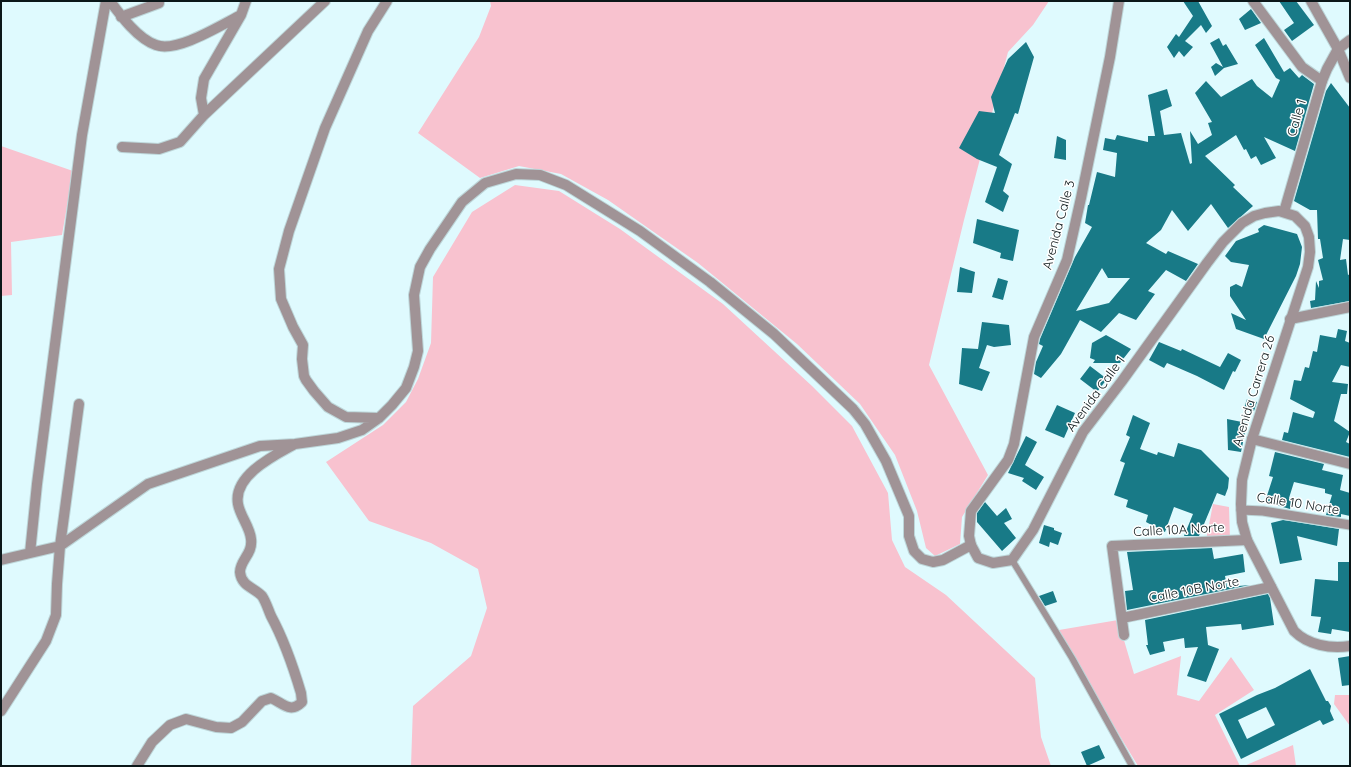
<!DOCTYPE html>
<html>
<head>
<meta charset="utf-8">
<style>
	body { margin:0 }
	#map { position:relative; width:1351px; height:767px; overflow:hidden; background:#dffafe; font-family:Quicksand,sans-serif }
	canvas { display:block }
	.frame { position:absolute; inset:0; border:2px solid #0b1719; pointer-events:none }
</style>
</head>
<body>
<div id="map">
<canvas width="1351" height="767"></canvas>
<div class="frame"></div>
</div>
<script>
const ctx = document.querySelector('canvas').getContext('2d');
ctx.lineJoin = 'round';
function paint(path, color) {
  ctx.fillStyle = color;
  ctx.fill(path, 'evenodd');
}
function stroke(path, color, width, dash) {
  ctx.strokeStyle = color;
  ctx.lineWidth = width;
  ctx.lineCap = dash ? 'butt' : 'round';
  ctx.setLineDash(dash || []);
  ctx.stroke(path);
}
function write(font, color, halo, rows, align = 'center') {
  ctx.font = font + ' Quicksand,sans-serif';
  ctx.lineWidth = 3;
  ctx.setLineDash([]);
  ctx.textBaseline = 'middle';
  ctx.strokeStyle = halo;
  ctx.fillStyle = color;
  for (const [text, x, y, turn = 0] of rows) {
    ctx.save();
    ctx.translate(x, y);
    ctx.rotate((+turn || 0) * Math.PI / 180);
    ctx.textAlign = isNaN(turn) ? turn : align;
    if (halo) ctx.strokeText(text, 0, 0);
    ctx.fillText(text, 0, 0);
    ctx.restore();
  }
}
paint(new Path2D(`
	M490 1H1049L1033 25 1008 52 964 220 929 365 988 475 962 517 960 544 935 556 926 548 917 511 895 455 860 404 797 344 698 263 608 200 561 174 519 166 480 178 418 133 479 37 491 6Z
	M1 146 73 171 62 235 11 242 12 295 1 296Z
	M515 185 559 191 620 229 723 304 812 386 852 426 888 493 892 540 905 567 946 595 1035 678 1041 737 1051 766H411L413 706 471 656 487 608 478 569 431 543 369 521 326 462 383 425 406 402 418 379 431 343 433 277 472 212Z
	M1213 504 1229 507 1230 540H1206Z
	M1118 620 1134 674 1181 656 1177 695 1199 701 1231 657 1254 690 1215 715 1240 766H1138L1103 708 1059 630Z
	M1335 695H1350V726L1334 704Z
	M1293 745 1296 766H1244Z`), '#f8c2cf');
paint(new Path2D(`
	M1183 1H1198L1212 26 1206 33 1201 25 1185 41 1193 47 1184 57 1179 51 1174 58 1167 47 1176 34 1179 37 1193 16Z
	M1279 1H1296L1314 25 1292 41 1284 30 1294 23Z
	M1251 9 1261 23 1245 30 1239 19Z
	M1219 38 1223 46 1226 44 1238 64 1224 68 1215 76 1211 67 1216 63 1223 67 1210 43Z
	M1264 38 1284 72 1290 68 1299 78 1302 75 1314 84 1295 151 1264 137 1276 158 1261 165 1256 156 1251 159 1246 149 1244 150 1236 135 1205 156 1235 185 1233 187 1253 206 1228 228 1211 204 1188 231 1172 210 1161 230 1146 243 1166 254 1168 251 1198 264 1186 281 1166 270 1148 291 1155 294 1136 320 1119 313 1101 332 1080 320 1061 354 1041 378 1034 374 1036 362 1043 346 1039 344 1040 339 1075 257 1092 227 1085 223 1088 205H1089L1097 172 1115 177 1117 153 1103 150 1105 138 1115 140 1117 135 1148 142V136H1155L1148 95 1167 89 1172 106 1160 111 1164 135 1181 133 1190 164 1192 163 1190 131 1198 144 1212 135 1208 123 1212 122 1195 93 1206 81 1221 97 1252 79 1257 86 1272 98 1280 80 1276 78 1255 45ZM1102 268 1108 278H1130L1109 303 1076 311Z
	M1026 42 1034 57 1018 114 1015 113 999 155 1012 164 1003 191 1009 196 1003 212 985 202 997 167 977 159 959 148 979 111 995 113 991 97 1008 59Z
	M1331 83 1350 108V240L1343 239 1340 260 1346 259 1348 275 1350 274V301L1311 308 1310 301 1315 300 1316 281 1319 288V281L1323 280 1318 260 1323 258 1320 239H1318L1317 210H1310L1294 201 1326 91Z
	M1057 136 1066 140V160L1054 158Z
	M977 219 1019 230 1013 261 1000 258 1001 253 973 243Z
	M1264 225 1297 234 1302 247 1300 264 1296 276 1264 339 1236 329 1231 313 1246 320 1230 296V287L1236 284 1242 287 1249 265 1231 262 1225 256 1236 241 1259 232 1258 229Z
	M960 267 975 272 972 293 957 292Z
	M998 278 1008 281 1003 300 992 297Z
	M982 322 1009 325 1011 345 994 347 987 345 979 368 990 372 982 391 959 384 962 348 978 349Z
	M1338 329 1347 331 1345 341 1350 343V367L1341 365 1332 382 1348 384 1347 394H1341L1334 421 1350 432 1346 442 1350 444V457L1282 440 1284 432 1288 433 1293 412 1313 418 1315 412 1290 399 1294 380 1301 381 1305 367 1309 368 1313 351 1317 352 1320 335 1336 338Z
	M1106 335 1131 349 1120 363H1093L1095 360 1090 358 1092 343Z
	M1159 342 1181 351 1182 349 1220 367 1228 353 1241 360 1235 372 1233 371 1224 390 1197 376 1167 363 1164 368 1149 360Z
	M1090 366 1107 379 1097 392 1080 379Z
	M1247 399 1257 402 1254 411 1244 408Z
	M1057 405 1075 413 1064 438 1045 430Z
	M1133 415 1150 423 1140 449 1157 455 1158 452 1174 457 1178 443 1201 450 1229 478 1228 488 1225 496 1217 493 1199 536H1184L1193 514 1174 507 1165 532 1146 522 1148 515 1126 507 1128 500 1114 495 1125 463 1120 461 1130 437 1126 435Z
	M1227 419 1247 423 1241 452 1228 450Z
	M1026 436 1037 442 1025 465 1044 477 1036 490 1022 481 1024 478 1008 473Z
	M1275 452 1324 464 1322 470 1343 475 1340 490 1350 493V516L1341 514V517L1326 515 1332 495 1325 493V489L1294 482 1289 498 1293 500 1290 509 1265 502 1273 477 1269 476Z
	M985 502 997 516 1006 508 1012 519 1004 523 1016 538 1002 551 977 522V513Z
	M1283 520 1339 529 1337 546 1297 536 1302 560 1280 564 1271 523Z
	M1044 525 1054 528V530L1062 533 1058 545 1050 542 1049 547 1039 543Z
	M1212 548 1214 559 1243 554 1245 572 1225 576 1227 587 1250 585 1127 610 1125 591 1133 590 1127 552Z
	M1338 562H1350V632L1332 629 1331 634 1318 632 1321 617 1311 616 1315 579 1338 581Z
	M1053 591 1057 602 1045 606 1039 596Z
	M1268 594 1270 598 1274 625 1242 630 1241 624 1206 627 1208 645 1219 649 1206 682 1187 676 1198 647 1185 648 1184 638 1163 642 1165 651 1150 655 1146 645H1148L1145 620Z
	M1350 656V685L1342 686 1338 658Z
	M1310 669 1326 701H1328L1331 706 1330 711 1334 720 1323 725 1320 720 1241 759 1219 714 1257 695 1275 688ZM1266 707 1275 725 1247 739 1238 720Z
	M1099 745 1105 758 1087 766 1081 752Z`), '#187a87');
const service = new Path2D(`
	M1012 560 1072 658 1132 766`);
const pedestrian = new Path2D(`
	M1241 510 1263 511 1350 525`);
const minor = new Path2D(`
	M110 1C121 16 138 39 156 45 177 53 221 25 241 15
	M1253 1 1302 67 1322 81
	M1311 1 1338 49 1350 78
	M121 17 159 3V1
	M204 115 201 98 204 79 241 15 246 1
	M122 147 159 149 180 142 204 115 325 1
	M1290 319 1350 307
	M379 418 346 417 328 407 314 391 306 380 304 376 302 359 303 345 293 327 281 299 279 269 289 231 325 128 368 31 387 1
	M1252 439 1350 464
	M30 553 37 484 82 135 106 1
	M1 560 60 546 148 484 260 446 295 444 338 438 362 430 379 418 392 405 406 388 414 367 418 351 414 295 420 267 430 249 462 202 485 183 516 174 540 175 566 185 640 231 710 282 774 334 853 409 865 424 886 461 909 516V536L914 551 922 559 933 562 943 560 971 545
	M1122 618 1271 587
	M1124 635 1112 546 1247 540
	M1 711 46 641 56 615 57 584 60 546 79 404
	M137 766 152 742 170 725 186 719 216 727 231 728 242 722 262 701 271 698C283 703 290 714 302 702L301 693C293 666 284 640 271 616 268 609 266 602 262 596 255 588 241 586 240 572 240 560 253 554 251 539 250 527 240 516 238 504 233 476 273 456 293 445`);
const tertiary = new Path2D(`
	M1119 1 1110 57 1081 198 1067 260 1034 337 1014 444 1008 460 971 511 969 536 971 545 978 558 993 563 1012 560 1033 530 1083 432 1122 381 1207 263 1223 242 1242 223 1254 216 1265 213 1279 211 1295 216 1305 226 1309 237 1310 252 1308 267 1252 439 1242 480 1241 504 1242 522 1247 540 1294 631C1308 645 1330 649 1350 646
	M1284 212 1322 81 1327 69 1338 49 1350 40`);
stroke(service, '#bdd6d9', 8);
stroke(pedestrian, '#bdd6d9', 11);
stroke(minor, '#bdd6d9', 12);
stroke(tertiary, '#bdd6d9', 12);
stroke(service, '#a09396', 6);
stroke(pedestrian, '#a09396', 9);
stroke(minor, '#a09396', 10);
stroke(tertiary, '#a09396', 10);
write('13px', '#0b1719', '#fff', [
	["Calle 1",1297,118,-74],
	["Avenida Calle 3",1059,225,-75],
	["Avenida Carrera 26",1254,391,-73],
	["Avenida Calle 1",1096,394,-54],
	["Calle 10 Norte",1298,504,9],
	["Calle 10A Norte",1179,530,-3],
	["Calle 10B Norte",1194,590,-11]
]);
</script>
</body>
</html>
